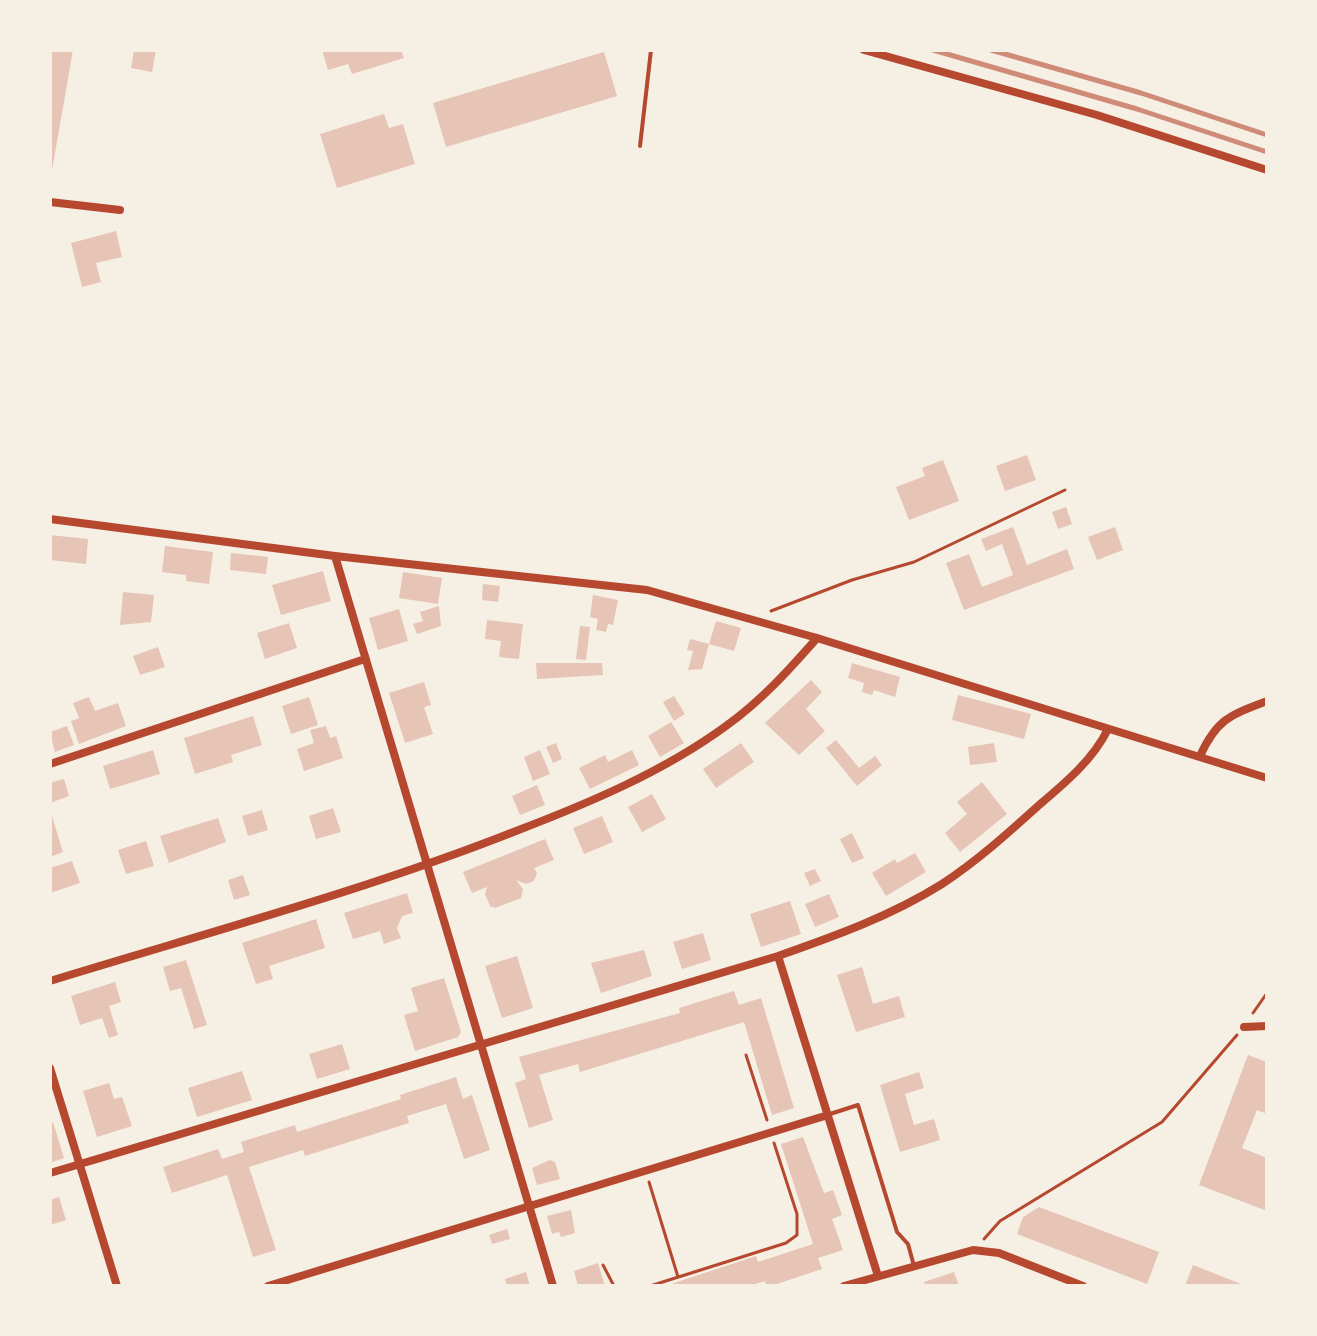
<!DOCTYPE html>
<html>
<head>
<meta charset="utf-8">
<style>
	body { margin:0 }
	#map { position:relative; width:1317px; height:1336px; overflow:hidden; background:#f6efe4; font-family:"Fira Sans Condensed",sans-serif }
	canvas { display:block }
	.frame { position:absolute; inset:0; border:52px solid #f6efe4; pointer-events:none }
</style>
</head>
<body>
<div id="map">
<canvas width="1317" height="1336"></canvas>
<div class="frame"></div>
</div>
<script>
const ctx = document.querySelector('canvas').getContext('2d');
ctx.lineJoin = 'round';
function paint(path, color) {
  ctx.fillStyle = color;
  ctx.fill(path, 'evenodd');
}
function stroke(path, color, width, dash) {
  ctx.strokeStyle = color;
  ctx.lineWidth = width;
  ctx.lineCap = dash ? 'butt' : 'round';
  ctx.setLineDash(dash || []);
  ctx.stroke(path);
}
paint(new Path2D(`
	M50 50H73L52 170H50Z
	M134 50H156L152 72 131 68Z
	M322 50H401L404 58 352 74 348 64 328 70Z
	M604 52 617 96 446 147 433 103Z
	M384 114 389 128 403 124 415 164 337 188 320 134Z
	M116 231 122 257 96 263 101 282 82 287 71 243Z
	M1027 455 1036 480 1005 491 996 466Z
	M943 460 959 501 909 520 896 487 925 476 922 468Z
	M1066 507 1072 524 1058 529 1052 512Z
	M1013 527 1027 565 1067 549 1074 569 964 610 946 563 969 554 982 587 1013 575 1002 544 986 551 981 539Z
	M1115 527 1123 550 1097 560 1088 537Z
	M50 535 88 539 86 564 50 560Z
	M165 546 213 552 209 584 186 581V575L162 572Z
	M231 553 268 557 266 574 230 570Z
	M323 571 331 601 281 615 272 585Z
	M403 572 442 578 438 604 399 598Z
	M483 584 500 586 498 602 482 600Z
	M123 592 154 595 151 622 120 625Z
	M593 595 618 600 613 625 608 624 606 632 596 630 598 619 590 617Z
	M439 606 441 626 417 634 413 624 423 621 420 612Z
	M399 609 408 641 378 650 369 618Z
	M487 620 523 624 519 659 499 657 501 641 485 639Z
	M716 621 741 628 734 651 709 644 702 669 688 670 693 651 687 650 690 639 709 644Z
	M289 623 297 648 265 659 257 633Z
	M580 626 590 627 586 660 576 659Z
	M158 647 165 667 140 675 133 656Z
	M536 663H602L603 675 537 679Z
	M852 663 900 677 895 697 874 690 872 695 862 692 864 683 848 678Z
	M811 680 822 692 806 709 825 731 799 755 765 723Z
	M424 682 431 705 424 707 433 734 405 743 389 693Z
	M958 695 1031 714 1024 739 952 720Z
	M674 696 685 714 674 721 663 702Z
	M89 697 95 711 118 703 126 726 79 744 71 721 79 718 73 703Z
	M309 697 318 725 291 734 282 706Z
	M253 716 262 745 231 755 233 762 195 774 184 738Z
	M671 722 684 743 660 757 648 736Z
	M67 726 74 745 55 752 50 732Z
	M326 726 330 738 336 736 343 758 304 771 297 749 314 743 310 730Z
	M836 740 859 768 875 756 882 765 857 786 826 748Z
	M556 743 562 759 553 763 546 747Z
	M741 743 754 762 716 788 703 769Z
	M994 743 997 762 970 765 968 747Z
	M153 750 160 774 110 789 103 766Z
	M540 750 550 774 533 781 524 757Z
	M632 750 639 765 590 789 579 768 605 755 608 762Z
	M64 779 69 796 50 803V783Z
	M982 782 1007 814 960 852 945 833 967 814 957 802Z
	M537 785 545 805 520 815 512 796Z
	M652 794 666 819 642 832 628 807Z
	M333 808 341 832 316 839 309 816Z
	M262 810 268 830 248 836 242 816Z
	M51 813 63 852 50 857V814Z
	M602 816 613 842 584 854 573 828Z
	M218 818 226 842 169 863 160 836Z
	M852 833 864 858 852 863 840 839Z
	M545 839 554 860 534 868 537 873 534 881 526 884 516 880 523 889 521 898 495 908 490 906 485 894 487 887 472 893 463 872Z
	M146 841 154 866 126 874 118 850Z
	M915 853 926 872 886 896 872 873 895 859 897 863Z
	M72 861 80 883 50 893V868Z
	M815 869 821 881 810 886 804 873Z
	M243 875 250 895 234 900 228 880Z
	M407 893 413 913 402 916 397 928 401 938 384 944 380 931 353 939 344 913Z
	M829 894 839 917 815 927 805 904Z
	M790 901 801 934 761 947 750 914Z
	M316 919 325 948 269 966 273 979 256 984 242 943Z
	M703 933 711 960 682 969 673 942Z
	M644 950 652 976 601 993 591 963Z
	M517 956 533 1008 502 1018 485 966Z
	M186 960 207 1025 194 1029 181 988 170 991 163 967Z
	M862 967 873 1004 899 996 905 1017 856 1032 837 975Z
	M444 978 461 1032 458 1037 415 1051 404 1015 418 1011 411 988Z
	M115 982 121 1002 109 1006 118 1035 109 1038 102 1018 80 1025 71 996Z
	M734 991 739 1005 761 998 794 1108 772 1115 744 1022 580 1072 578 1064 539 1075 553 1120 529 1128 515 1083 526 1079 519 1057 680 1013 679 1008Z
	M342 1044 350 1069 317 1079 309 1054Z
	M1248 1055 1267 1062V1114L1257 1110 1242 1148 1267 1158V1211L1199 1185Z
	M242 1071 252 1100 197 1117 188 1088Z
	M919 1072 924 1088 905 1094 914 1125 934 1119 940 1140 900 1152 880 1085Z
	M456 1077 463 1099 472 1095 490 1150 464 1159 446 1104 407 1116 409 1123 305 1156 303 1150 249 1167 276 1250 253 1257 227 1175 172 1193 163 1167 218 1149 222 1159 244 1152 241 1142 295 1125 297 1132 401 1099 400 1095Z
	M109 1083 114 1099 122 1097 132 1126 97 1137 83 1091Z
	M53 1122 64 1158 50 1163V1123Z
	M803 1137 824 1193 833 1190 842 1215 832 1219 843 1250 818 1258 822 1269 771 1286H766L765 1281 749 1286H665L756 1256 758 1262 813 1244 781 1144Z
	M550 1160 555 1162 560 1179 537 1185 532 1168Z
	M59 1197 66 1220 50 1225V1200Z
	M1039 1207 1159 1252 1147 1284 1017 1234 1023 1217Z
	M571 1210 575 1233 561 1237 559 1232 552 1234 547 1216Z
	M507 1229 510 1239 492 1244 489 1235Z
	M598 1263 605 1286H578L574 1271Z
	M1193 1265 1246 1286H1185Z
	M526 1272 530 1286H507L505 1279Z
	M954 1272 959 1286H925L924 1282Z`), '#e6c5b7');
stroke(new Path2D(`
	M771 611 852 580 914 562 1065 490
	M1253 1013 1267 993
	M746 1055 767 1120
	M649 1182 678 1277
	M984 1239 1000 1221 1162 1122 1237 1035
	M603 1265 614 1286
	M650 1286 786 1243 797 1235V1214L774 1143`), '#b5482f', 3);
stroke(new Path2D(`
	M640 146 651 50
	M830 1114 858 1105 897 1232 908 1244 914 1266`), '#b5482f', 4);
stroke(new Path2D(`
	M864 50 1097 115 1267 170
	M50 202 120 210
	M50 519 335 556 647 590 817 638 1267 778
	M335 556 553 1286
	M1200 756C1217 719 1230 715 1267 701
	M50 764 365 659
	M778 956 878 1276
	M50 981C206 933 364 891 516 831 589 803 663 772 726 726 761 701 789 670 817 638
	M1244 1027 1267 1026
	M50 1068 117 1286
	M50 1173 778 956C835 936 891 916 942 884 977 861 1007 834 1038 806 1064 784 1093 760 1108 729
	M268 1286 828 1115
	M844 1286 973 1250 999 1253 1083 1286`), '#b5482f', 8);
stroke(new Path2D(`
	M933 50 1137 109 1267 152
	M991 50 1141 93 1267 135`), '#cf8b77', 5);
</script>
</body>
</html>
